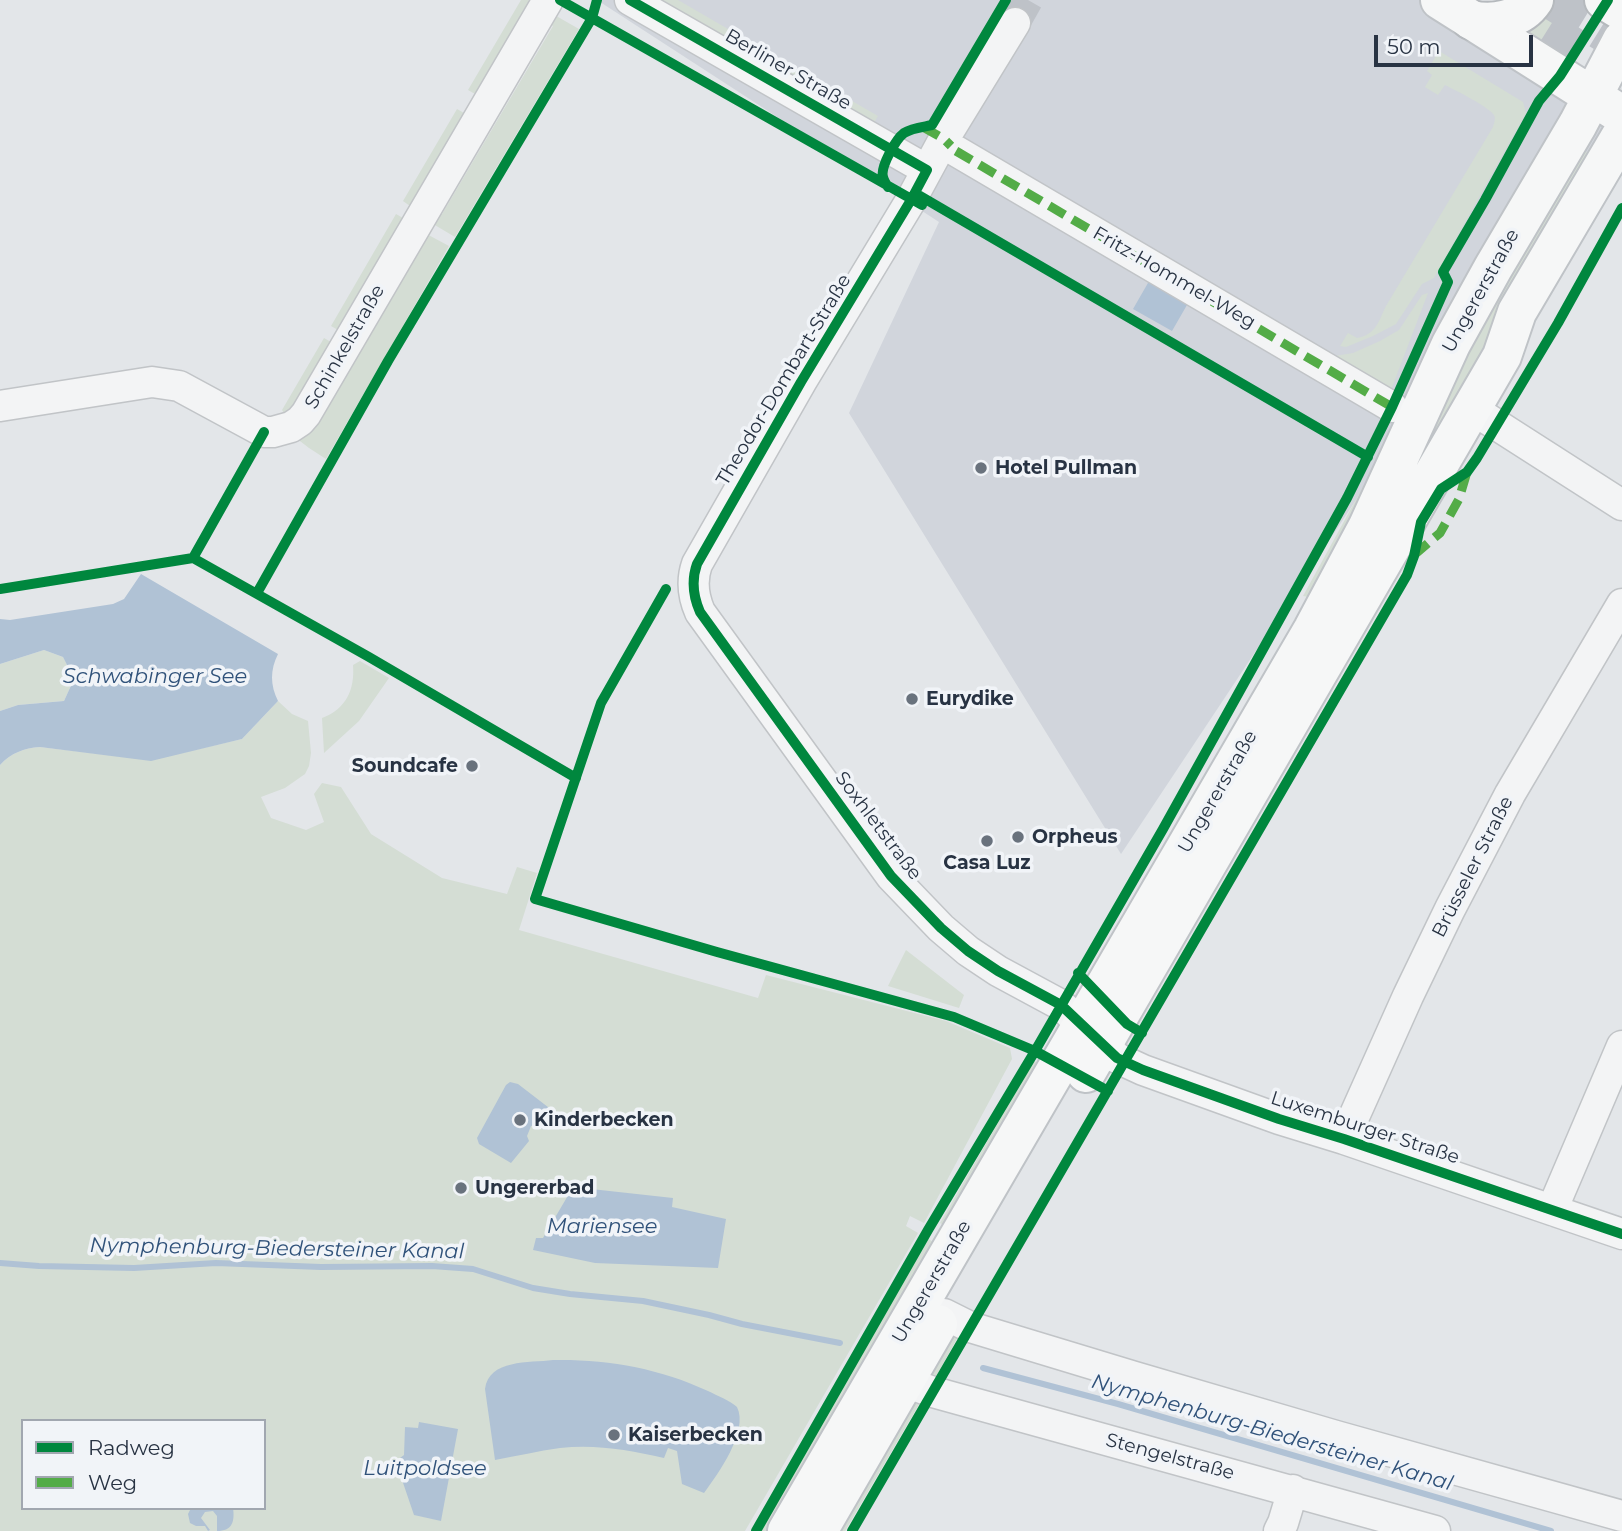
<!DOCTYPE html>
<html>
<head>
<meta charset="utf-8">
<style>
	body { margin:0 }
	#map { position:relative; width:1622px; height:1531px; overflow:hidden; background:#e3e6e9; font-family:Montserrat,sans-serif }
	canvas { display:block }
	.legend { position:absolute; left:21px; top:1419px; width:245px; height:91px; box-sizing:border-box; background:#f1f4f8; border:2px solid #a1a7b0; margin:0; padding:9px 12px; list-style:none; font-size:21px; color:#283343 }
	.legend li { display:flex; align-items:center; gap:14px; height:35px }
	.legend b { width:35px; border:2px solid #a1a7b0 }
	.scale { position:absolute; left:1374px; top:35px; width:159px; height:32px; box-sizing:border-box; border:4px solid #283343; border-top:0; padding-left:9px; font-size:21px; line-height:24px; white-space:nowrap; color:#283343; -webkit-text-stroke:5px #f1f4f8; paint-order:stroke }
</style>
</head>
<body>
<div id="map">
<canvas width="1622" height="1531"></canvas>
<ul class="legend">
<li><b style="height:9px;background:#00873e"></b>Radweg</li>
<li><b style="height:9px;background:#53ac47"></b>Weg</li>
</ul>
<div class="scale">50 m</div>
</div>
<script>
const ctx = document.querySelector('canvas').getContext('2d');
ctx.lineJoin = 'round';
function paint(path, color) {
  ctx.fillStyle = color;
  ctx.fill(path, 'evenodd');
}
function stroke(path, color, width, dash) {
  ctx.strokeStyle = color;
  ctx.lineWidth = width;
  ctx.lineCap = dash ? 'butt' : 'round';
  ctx.setLineDash(dash || []);
  ctx.stroke(path);
}
function write(font, color, halo, rows, align = 'center') {
  ctx.font = font + ' Montserrat,sans-serif';
  ctx.lineWidth = 7;
  ctx.setLineDash([]);
  ctx.textBaseline = 'middle';
  ctx.strokeStyle = halo;
  ctx.fillStyle = color;
  for (const [text, x, y, turn = 0] of rows) {
    ctx.save();
    ctx.translate(x, y);
    ctx.rotate((+turn || 0) * Math.PI / 180);
    ctx.textAlign = isNaN(turn) ? turn : align;
    if (halo) ctx.strokeText(text, 0, 0);
    ctx.fillText(text, 0, 0);
    ctx.restore();
  }
}
paint(new Path2D(`
	M597 0H1425L1613 113 1121 854 849 413 939 222Z`), '#d1d5dc');
paint(new Path2D(`
	M521 0H528L535 4 530 12 522 14 485 78 488 85 485 91 475 94 468 90Z
	M662 0H678L878 116 874 123Z
	M1550 0H1577L1582 4 1553 50 1524 32Z
	M551 13 579 29 455 237 428 221 434 210 442 214 553 26 546 22Z
	M1439 51 1523 102 1526 113 1434 278 1422 284 1396 324 1373 336 1346 347 1340 346 1348 333 1357 338C1377 334 1378 322 1386 306L1493 127C1494 123 1496 119 1494 115 1489 107 1455 90 1445 85L1438 95 1425 87 1432 75 1427 71Z
	M457 109 464 113 468 120 465 124H458L418 192 421 201 418 205 410 206 403 201Z
	M1578 146 1588 153 1496 310 1491 353 1315 645 1405 470Z
	M396 214 403 218 407 225 404 230 395 231 345 318 348 325 345 330H338L331 326Z
	M421 231 449 246 326 459 309 448 296 438 312 420 319 423 423 242Z
	M1428 293 1391 390 1331 360 1335 356 1353 353 1380 341 1399 330 1422 295Z
	M324 338 331 342 333 352 326 350 292 408 288 420 282 410Z
	M1398 423 1315 598 1303 596Z
	M44 650 63 657 74 679 64 701 18 705 0 711V664Z
	M360 661 389 678 359 721 324 753 322 718C346 709 355 690 353 665Z
	M278 701 292 714 308 721 311 753 309 766 305 774 285 788 261 797 271 818 306 830 324 822 314 794 322 783 341 787 371 834 442 878 507 894 517 867 537 873 519 930 758 998 766 975 946 1021 1010 1048 1012 1059 924 1223 910 1216 906 1226 918 1233 745 1531H0V765C11 753 24 748 40 747L151 760 242 739ZM23 1421H264V1508H23Z
	M906 950 964 995 959 1008 888 986Z
	M1034 1061 1046 1068 945 1226 940 1223Z
	M928 1239 934 1242 769 1531H761Z
	M947 1335H959L933 1382 930 1379 927 1362Z
	M915 1401H921L845 1531H840Z`), '#d4ddd4');
paint(new Path2D(`
	M1152 276 1191 298 1172 331 1133 309Z
	M141 574 278 654C270 670 270 685 278 701L242 739 151 761 40 747C24 748 11 753 0 765V711L18 705 64 701 74 679 63 657 44 650 0 664V619L10 620 113 604 124 599Z
	M510 1082 518 1084 557 1114 548 1129C542 1131 537 1124 531 1126L527 1136 529 1141 511 1163 479 1144 477 1138 506 1085Z
	M573 1187 673 1198 672 1207 726 1219 718 1268 595 1263 533 1250 536 1238H543Z
	M553 1360C606 1359 659 1368 708 1391 718 1396 729 1400 737 1407 749 1431 718 1474 704 1493L682 1484 677 1451 668 1448 664 1458C630 1450 595 1444 560 1448 538 1451 517 1456 495 1460L485 1389C489 1359 529 1363 553 1360Z
	M419 1422 458 1429 441 1521 414 1515 400 1474V1458L404 1455 405 1427 418 1428Z
	M191 1508H233C235 1522 232 1531 217 1531V1516L213 1511 205 1512 201 1518 210 1530 208 1531 205 1526H196L190 1523 188 1514Z`), '#b0c2d5');
stroke(new Path2D(`
	M0 1263 39 1266 134 1268 216 1263 321 1267 432 1266 473 1269 533 1288 570 1294 643 1301 709 1315 742 1324 840 1343
	M983 1368 1118 1404 1551 1531`), '#b0c2d5', 6);
stroke(new Path2D(`
	M1015 23 1028 0`), '#bec2c8', 30, [30, 15]);
stroke(new Path2D(`
	M1499 0 1622 77
	M1551 0 1622 44`), '#bec2c8', 38, [38, 19]);
const minor = new Path2D(`
	M630 0 927 170
	M1015 23 944 139 911 200 801 382 697 564C691 581 693 596 700 612L891 876 941 928 968 951 998 971 1061 1005 1117 1058 1143 1070 1279 1119 1344 1139 1622 1234
	M956 151 1392 407
	M0 406 152 382 179 386 264 432H273L291 427 300 421 306 414 548 0
	M1472 409 1622 505
	M1344 1139 1408 996 1450 909 1510 794 1622 604
	M1552 1210 1622 1046
	M944 1314 970 1327 1135 1377 1336 1436 1622 1516
	M905 1382 933 1392 1435 1531
	M1279 1531 1283 1523 1293 1490`);
const major = new Path2D(`
	M1440 0 1614 110
	M1086 1073 1502 356 1517 312 1622 134
	M787 1531 1313 629 1368 526 1451 344 1493 268 1578 124 1622 40
	M818 1531 938 1324`);
const highway = new Path2D(`
	M1604 0 1622 11
	M1471 20C1493 25 1521 20 1534 0`);
stroke(minor, '#c1c4c7', 33);
stroke(major, '#bfc3c7', 42);
stroke(highway, '#b5b9bd', 42);
stroke(minor, '#f3f4f5', 30);
stroke(major, '#f6f7f7', 38);
stroke(highway, '#f6f7f7', 38);
stroke(new Path2D(`
	M923 127 944 139 951 146
	M956 151 1392 407
	M1414 555 1440 533 1459 499 1467 472`), '#53ac47', 9, [18, 9]);
stroke(new Path2D(`
	M560 0 922 205
	M630 0 927 170 911 200 801 382 697 564C691 581 693 596 700 612L891 876 941 928 968 951 998 971 1061 1005 1117 1058 1143 1070 1279 1119 1344 1139 1622 1234
	M888 187C886 184 884 181 883 177 880 167 896 139 904 133 912 128 923 127 932 125L1006 0
	M915 193 1368 457
	M193 558 264 432
	M0 589 193 558 369 657 576 778
	M666 589 601 703 535 899 717 952 954 1017 1035 1051 1108 1091
	M257 593 388 361 592 18 597 0
	M1078 973 1127 1024 1142 1033
	M756 1531 928 1230 1035 1051 1163 829 1347 498 1392 407 1448 282 1443 272 1485 200 1539 101 1560 76 1608 0
	M852 1531 1407 575 1414 556 1421 522 1441 489 1467 472 1477 458 1558 323 1622 208`), '#00873e', 10);
for (const [x, y, r, color] of [
	[981,468,7,"#69727d"],
	[912,699,7,"#69727d"],
	[472,766,7,"#69727d"],
	[1018,837,7,"#69727d"],
	[987,841,7,"#69727d"],
	[520,1120,7,"#69727d"],
	[461,1188,7,"#69727d"],
	[614,1435,7,"#69727d"]
]) {
  const dot = new Path2D();
  dot.arc(x, y, r, 0, 2 * Math.PI);
  ctx.fillStyle = color;
  ctx.fill(dot);
  stroke(dot, '#f1f4f8', 2.5);
}
write('19px', '#283343', '#f1f4f8', [
	["Berliner Straße",788,70,30],
	["Fritz-Hommel-Weg",1174,278,30],
	["Ungererstraße",1481,291,-61],
	["Schinkelstraße",345,347,-60],
	["Theodor-Dombart-Straße",784,380,-59],
	["Ungererstraße",1218,792,-60],
	["Soxhletstraße",878,826,53],
	["Brüsseler Straße",1473,867,-63],
	["Luxemburger Straße",1365,1128,18],
	["Ungererstraße",932,1282,-60],
	["Stengelstraße",1170,1457,15]
]);
write('bold 19px', '#283343', '#f1f4f8', [
	["Hotel Pullman",995,468],
	["Eurydike",926,699],
	["Soundcafe",458,766,"right"],
	["Orpheus",1032,837],
	["Casa Luz",987,863,"center"],
	["Kinderbecken",534,1120],
	["Ungererbad",475,1188],
	["Kaiserbecken",628,1435]
], 'left');
write('italic 21px', '#30527a', '#f1f4f8', [
	["Schwabinger See",155,677],
	["Mariensee",602,1227],
	["Nymphenburg-Biedersteiner Kanal",277,1249,1],
	["Nymphenburg-Biedersteiner Kanal",1272,1433,16],
	["Luitpoldsee",425,1469]
]);
</script>
</body>
</html>
